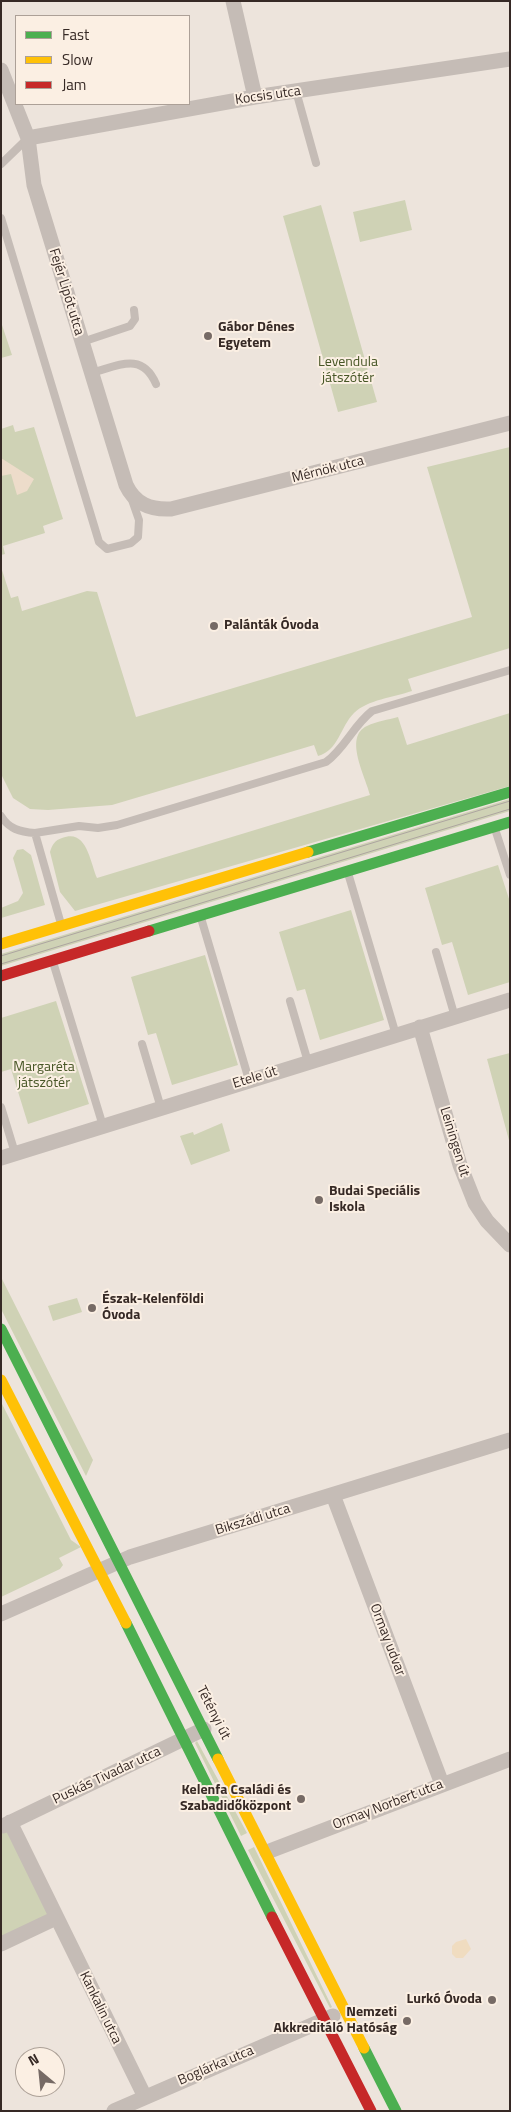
<!DOCTYPE html>
<html>
<head>
<meta charset="utf-8">
<style>
	body { margin:0 }
	#map { position:relative; width:511px; height:2112px; overflow:hidden; background:#ede4dc; font-family:"Titillium Web",sans-serif }
	canvas { display:block }
	.frame { position:absolute; inset:0; border:2px solid #362925; pointer-events:none }
	.legend { position:absolute; left:15px; top:15px; width:175px; height:90px; box-sizing:border-box; background:#fbefe3; border:1px solid #aca097; margin:0; padding:6px 9px; list-style:none; font-size:15px; color:#362925 }
	.legend li { display:flex; align-items:center; gap:10px; height:25px }
	.legend b { width:25px; border:1px solid #aca097 }
	.north { position:absolute; left:15px; top:2047px; width:50px; height:50px; box-sizing:border-box; background:#fbefe3; border:1px solid #aca097; border-radius:50%; rotate:332deg; font-size:14px; font-weight:700; line-height:20px; text-align:center; color:#362925 }
	.north::after { content:''; display:block; margin:auto; width:18px; height:22px; background:#766a65; clip-path:polygon(50% 0,100% 100%,50% 72%,0 100%) }
</style>
</head>
<body>
<div id="map">
<canvas width="511" height="2112"></canvas>
<div class="frame"></div>
<ul class="legend">
<li><b style="height:6px;background:#4caf50"></b>Fast</li>
<li><b style="height:6px;background:#ffc107"></b>Slow</li>
<li><b style="height:6px;background:#c62828"></b>Jam</li>
</ul>
<div class="north">N</div>
</div>
<script>
const ctx = document.querySelector('canvas').getContext('2d');
ctx.lineJoin = 'round';
function paint(path, color) {
  ctx.fillStyle = color;
  ctx.fill(path, 'evenodd');
}
function stroke(path, color, width, dash) {
  ctx.strokeStyle = color;
  ctx.lineWidth = width;
  ctx.lineCap = dash ? 'butt' : 'round';
  ctx.setLineDash(dash || []);
  ctx.stroke(path);
}
function write(font, color, halo, rows, align = 'center') {
  ctx.font = font + ' "Titillium Web",sans-serif';
  ctx.lineWidth = 4;
  ctx.setLineDash([]);
  ctx.textBaseline = 'middle';
  ctx.strokeStyle = halo;
  ctx.fillStyle = color;
  for (const [text, x, y, turn = 0] of rows) {
    ctx.save();
    ctx.translate(x, y);
    ctx.rotate((+turn || 0) * Math.PI / 180);
    ctx.textAlign = isNaN(turn) ? turn : align;
    if (halo) ctx.strokeText(text, 0, 0);
    ctx.fillText(text, 0, 0);
    ctx.restore();
  }
}
paint(new Path2D(`
	M405 200 412 230 360 242 353 212Z
	M321 205 377 402 338 412 283 216Z
	M1 322 12 355 1 358Z
	M13 425 15 432 34 427 63 519 43 526 45 533 3 546 5 554 1 555V429Z
	M510 447V648L408 679 412 691C394 697 367 700 354 713 340 727 339 750 318 756L314 745 112 805 48 810 30 809 13 798 1 774V567L11 598 18 596 22 611 87 591 97 592 136 717 472 617 427 467Z
	M510 713V786L75 911 60 892 50 852C52 845 55 840 62 838 87 828 90 862 97 878L370 795C366 777 343 737 367 726 377 721 388 720 398 717L407 745Z
	M510 799V811L1 966V954Z
	M23 849 31 855 45 905 1 918V908L18 901 23 893 13 858 17 850Z
	M498 865 510 902V982L468 995 452 942 442 945 425 888Z
	M351 910 384 1020 320 1040 305 989 297 991 279 932Z
	M205 955 238 1065 172 1085 156 1033 148 1035 131 977Z
	M56 1001 89 1104 28 1124 11 1069 1 1072V1018Z
	M510 1053V1144L487 1059Z
	M222 1123 230 1151 191 1165 180 1136 193 1132 194 1135Z
	M1 1277 93 1460 86 1476 1 1309Z
	M77 1298 82 1312 53 1321 48 1306Z
	M1 1402 71 1540 81 1547 59 1558 63 1565 60 1569 1 1597Z
	M197 1741 247 1833 241 1836 195 1743Z
	M10 1822 56 1918 1 1944V1826Z
	M254 1847 332 2007 330 2008 248 1850Z`), '#cfd2b5');
paint(new Path2D(`
	M466 1939 471 1949 463 1958H456L452 1954V1946L456 1942Z`), '#f0dcc0');
paint(new Path2D(`
	M1 458 34 479 27 491 17 495 11 474 1 476Z`), '#eddcca');
stroke(new Path2D(`
	M296 91 316 163
	M1 164 28 138
	M1 218 99 542 107 549 131 543 138 537 139 520 132 500
	M82 342 130 326 135 319 134 310
	M91 373C118 366 142 351 156 384
	M1 816C9 829 20 832 35 833L61 924
	M495 829 510 875
	M35 833 79 826 98 828 117 825 326 762C345 748 353 726 372 711L510 670
	M348 873 396 1035
	M201 918 249 1080
	M436 952 455 1017
	M53 962 103 1126
	M290 1001 308 1062
	M142 1044 161 1108
	M1 1107 15 1153`), '#c5bcb6', 8);
stroke(new Path2D(`
	M233 1 255 97
	M1 70 28 138 34 185 126 485C135 504 150 510 171 509L510 423
	M28 138 255 97 510 59
	M420 1027 460 1165 475 1203 487 1221 510 1245
	M1 1158 510 1000
	M333 1495 442 1784
	M1 1614 130 1557 510 1440
	M10 1822 145 2097
	M3 1826 204 1729
	M267 1852 510 1759
	M1 1944 56 1918
	M114 2111 333 2016`), '#c5bcb6', 15);
stroke(new Path2D(`
	M308 852 510 792
	M149 931 510 822
	M1 1329 218 1759
	M126 1623 272 1917
	M364 2048 396 2111`), '#4caf50', 11);
stroke(new Path2D(`
	M1 944 308 852
	M1 1380 126 1623
	M218 1759 364 2048`), '#ffc107', 11);
stroke(new Path2D(`
	M1 976 149 931
	M272 1917 371 2111`), '#c62828', 11);
stroke(new Path2D(`
	M1 956 510 801
	M1 964 510 809`), '#ada5a0', 1);
for (const [x, y, r, color] of [
	[208,336,5,"#766a65"],
	[214,626,5,"#766a65"],
	[319,1200,5,"#766a65"],
	[92,1308,5,"#766a65"],
	[301,1799,5,"#766a65"],
	[492,2000,5,"#766a65"],
	[407,2021,5,"#766a65"]
]) {
  const dot = new Path2D();
  dot.arc(x, y, r, 0, 2 * Math.PI);
  ctx.fillStyle = color;
  ctx.fill(dot);
  stroke(dot, '#fbefe3', 2);
}
write('14px', '#362925', '#fbefe3', [
	["Kocsis utca",268,96,-8],
	["Fejér Lipót utca",66,292,73],
	["Mérnök utca",328,470,-14],
	["Etele út",255,1078,-17],
	["Leiningen út",454,1142,73],
	["Bikszádi utca",253,1520,-17],
	["Ormay udvar",387,1640,69],
	["Tétényi út",213,1713,63],
	["Puskás Tivadar utca",107,1776,-25],
	["Ormay Norbert utca",388,1805,-21],
	["Kankalin utca",100,2008,64],
	["Boglárka utca",216,2066,-23]
]);
write('bold 14px', '#362925', '#fbefe3', [
	["Gábor Dénes",218,328],
	["Egyetem",218,344],
	["Palánták Óvoda",224,626],
	["Budai Speciális",329,1192],
	["Iskola",329,1208],
	["Észak-Kelenföldi",102,1300],
	["Óvoda",102,1316],
	["Kelenfa Családi és",291,1791,"right"],
	["Szabadidőközpont",291,1807,"right"],
	["Lurkó Óvoda",482,2000,"right"],
	["Nemzeti",397,2013,"right"],
	["Akkreditáló Hatóság",397,2029,"right"]
], 'left');
write('14px', '#475626', '#fbefe3', [
	["Levendula",348,363],
	["játszótér",348,379],
	["Margaréta",44,1068],
	["játszótér",44,1084]
]);
</script>
</body>
</html>
